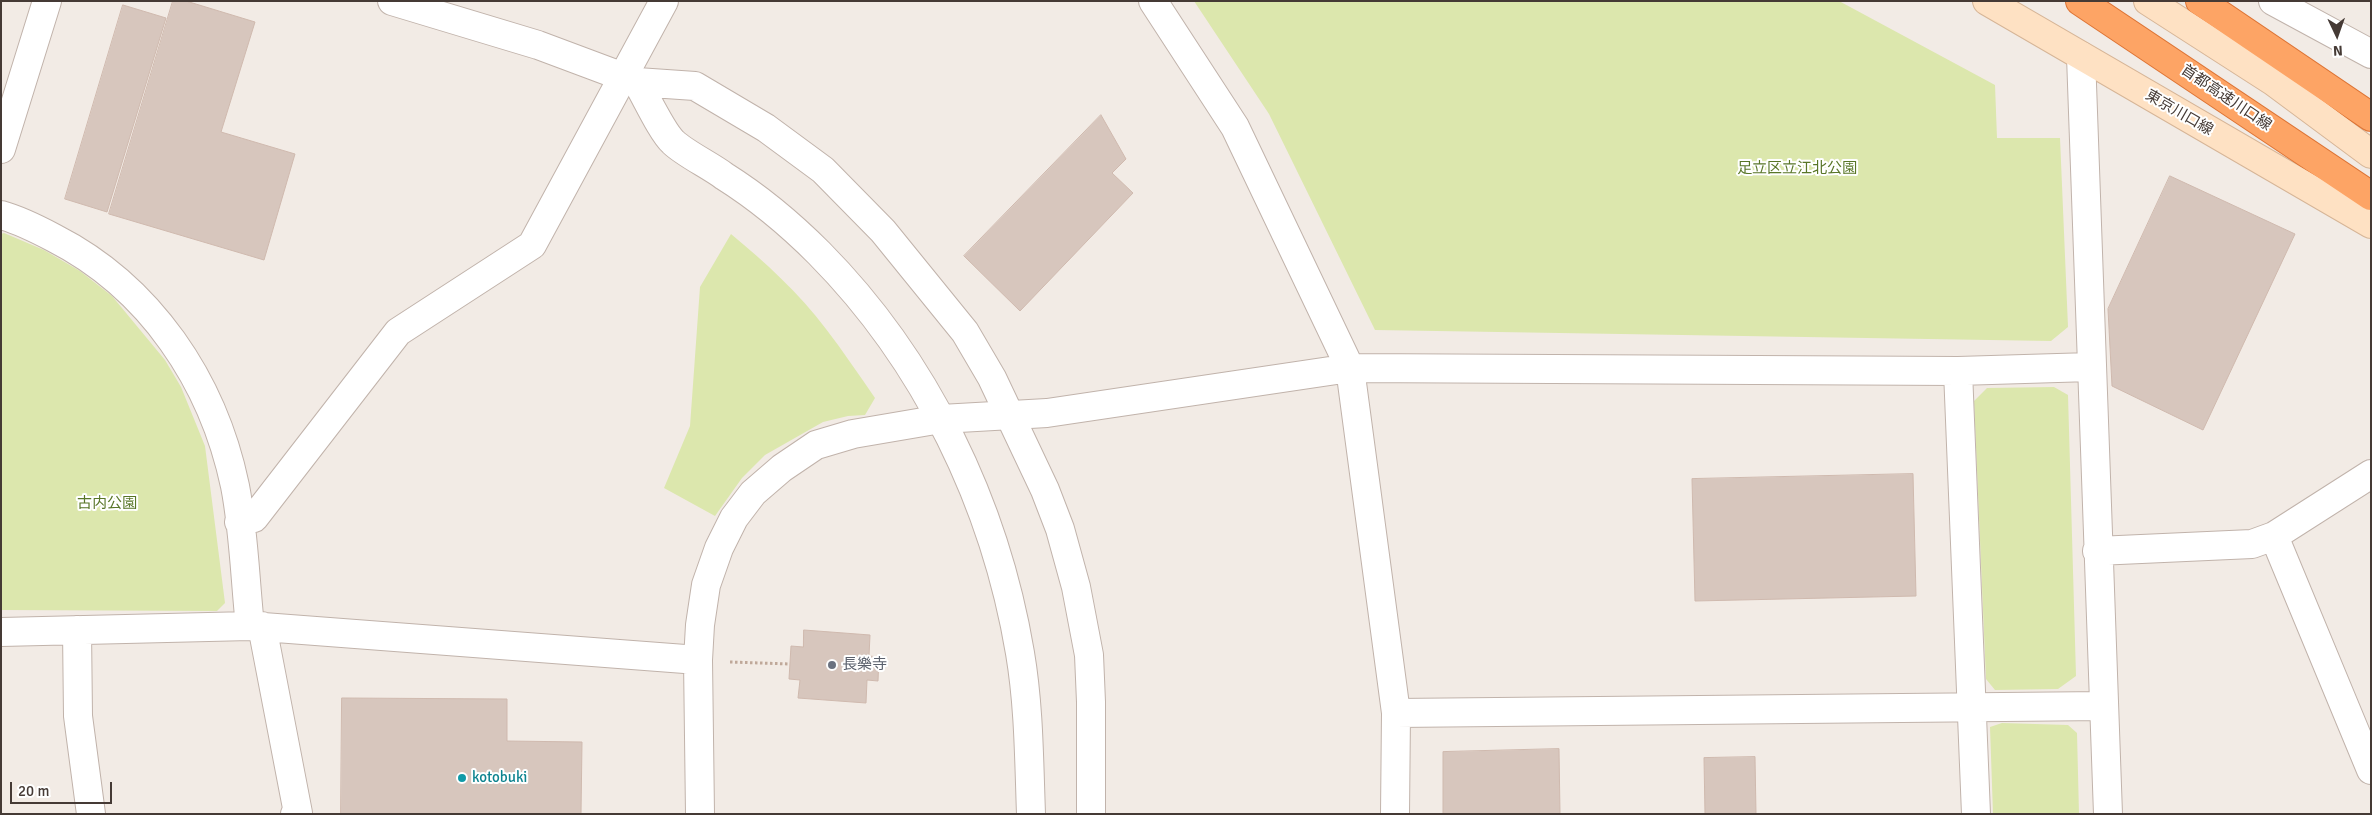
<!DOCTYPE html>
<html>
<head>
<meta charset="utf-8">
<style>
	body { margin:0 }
	#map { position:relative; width:2372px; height:815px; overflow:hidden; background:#f2ebe5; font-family:Signika,sans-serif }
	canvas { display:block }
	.frame { position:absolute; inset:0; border:2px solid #453a35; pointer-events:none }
	.north { position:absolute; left:2312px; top:10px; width:50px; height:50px; -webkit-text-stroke:4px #fff; paint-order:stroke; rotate:177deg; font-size:14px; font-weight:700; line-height:20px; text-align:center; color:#453a35 }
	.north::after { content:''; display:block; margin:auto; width:18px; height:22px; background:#453a35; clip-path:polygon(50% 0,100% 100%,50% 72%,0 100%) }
	.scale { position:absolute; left:10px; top:782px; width:102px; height:22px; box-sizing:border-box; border:2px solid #453a35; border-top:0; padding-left:6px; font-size:15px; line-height:18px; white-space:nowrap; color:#453a35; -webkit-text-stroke:4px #fff; paint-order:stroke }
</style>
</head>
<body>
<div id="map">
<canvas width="2372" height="815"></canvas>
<div class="frame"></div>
<div class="north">N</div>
<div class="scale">20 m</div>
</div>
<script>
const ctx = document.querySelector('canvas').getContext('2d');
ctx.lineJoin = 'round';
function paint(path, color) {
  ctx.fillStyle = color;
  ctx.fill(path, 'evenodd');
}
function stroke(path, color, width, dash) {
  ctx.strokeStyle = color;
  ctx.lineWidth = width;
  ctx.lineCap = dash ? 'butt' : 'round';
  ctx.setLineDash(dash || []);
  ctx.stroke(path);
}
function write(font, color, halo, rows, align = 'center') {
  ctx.font = font + ' Signika,"Noto Sans JP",sans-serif';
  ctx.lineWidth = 4;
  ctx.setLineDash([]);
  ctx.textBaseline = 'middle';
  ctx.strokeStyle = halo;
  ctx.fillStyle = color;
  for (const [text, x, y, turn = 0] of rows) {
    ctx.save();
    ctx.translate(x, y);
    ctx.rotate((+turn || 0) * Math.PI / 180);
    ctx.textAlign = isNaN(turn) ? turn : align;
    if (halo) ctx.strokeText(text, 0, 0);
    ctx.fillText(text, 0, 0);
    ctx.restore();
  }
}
paint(new Path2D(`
	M1194 1H1839L1995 85 1997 138H2060L2068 327 2051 341 1375 330 1269 114Z
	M4 233 44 250 80 271 112 296 165 360 181 387 205 446 225 603 217 611 1 610V234Z
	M731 234C766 263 799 293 826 329 843 351 859 375 875 398L865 415 848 416 823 422 765 455 742 478 715 516 664 488 690 426 700 287Z
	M2054 387 2068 395 2076 676 2058 689 1995 690 1986 679 1974 401 1987 388Z
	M2002 723 2068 725 2077 733 2079 814H1993L1990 727Z`), '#dce7ad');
const building = new Path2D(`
	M173 1H186L255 22 221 132 295 154 264 260 109 214Z
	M123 5 166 18 107 212 65 199Z
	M1101 115 1126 159 1112 173 1133 193 1020 311 964 256Z
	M2170 176 2295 234 2203 430 2112 386 2108 309Z
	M1913 474 1916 596 1695 601 1692 479Z
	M804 630 870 635 869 656 879 657 878 681 867 680 866 703 798 698 800 680 789 679 791 646 803 647Z
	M342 698 507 699V741L582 742 581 814H341Z
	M1559 749 1560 814H1443V752Z
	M1755 757 1756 814H1705L1704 758Z`);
paint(building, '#d7c6bd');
stroke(building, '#cfb9ae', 1);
const minor = new Path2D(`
	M1153 1 1235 127 1350 368 1396 713 1395 814
	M2081 56 2108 814
	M1 149 47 1
	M1 215C19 220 37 229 54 238 150 287 213 381 235 486 244 532 245 580 250 626
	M1958 371 1976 814
	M239 522 254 518 398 332 532 245 664 1
	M2274 536 2371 770
	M2097 551 2252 544 2274 536 2371 474
	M262 626 298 813 295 814
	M77 630 78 716 91 814
	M1 632 250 626 698 660
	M1396 713 2104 706
	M700 814 698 660 700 625 706 585 719 548 734 518 753 493 782 468 816 445 853 434 941 419 1047 413 1350 368 1958 371 2091 367`);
const tertiary = new Path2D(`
	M392 1 538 45 637 82 695 86 766 128 823 170 883 231 965 332 992 378 1045 490 1060 529 1076 587 1089 655 1091 702V814
	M2273 1 2371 54
	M637 82C646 97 662 132 673 142 684 153 711 166 724 176 759 198 790 224 819 253 926 361 995 504 1020 653 1029 706 1029 760 1031 814`);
const secondary = new Path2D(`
	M1987 1 2371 224
	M2148 1 2274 82 2371 154`);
const motorway = new Path2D(`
	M2080 1 2371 196
	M2200 1 2371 117`);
stroke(minor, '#c1b3ab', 30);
stroke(tertiary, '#c1b3ab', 30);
stroke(secondary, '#d6b597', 30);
stroke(motorway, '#dd7435', 30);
stroke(new Path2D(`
	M730 662 790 664`), '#bfa899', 3, [2.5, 2.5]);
stroke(minor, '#fff', 28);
stroke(tertiary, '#fff', 28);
stroke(secondary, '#fee1c3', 28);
stroke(motorway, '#fda465', 28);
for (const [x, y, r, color] of [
	[832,665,5,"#6b7280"],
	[462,778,5,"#0f9aa8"]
]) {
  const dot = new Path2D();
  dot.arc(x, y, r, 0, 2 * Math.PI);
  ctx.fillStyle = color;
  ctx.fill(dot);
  stroke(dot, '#fff', 2);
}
write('15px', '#453a35', '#fff', [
	["首都高速川口線",2226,98,34],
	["東京川口線",2179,113,30]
]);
write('15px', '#597628', '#fff', [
	["足立区立江北公園",1797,169],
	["古内公園",107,504]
]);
write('15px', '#5b616d', '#fff', [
	["長樂寺",842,665]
], 'left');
write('15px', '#0d838f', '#fff', [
	["kotobuki",472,778]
], 'left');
</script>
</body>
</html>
